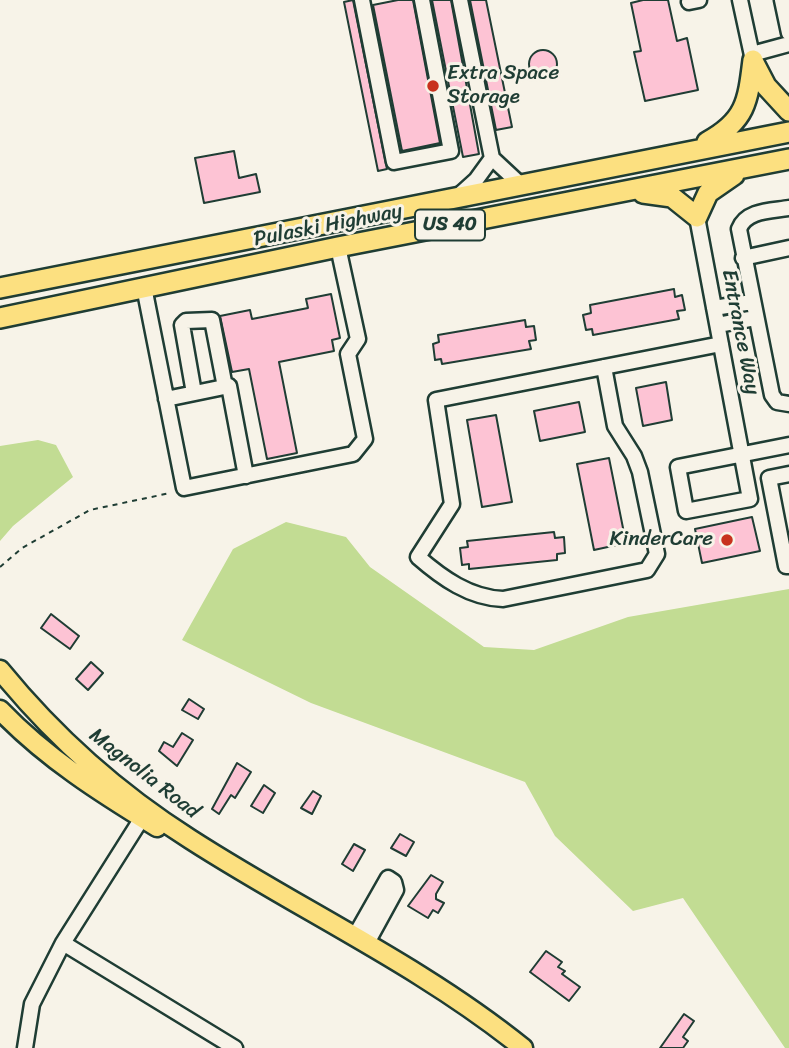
<!DOCTYPE html>
<html>
<head>
<meta charset="utf-8">
<style>
	body { margin:0 }
	canvas { display:block; background:#f7f3e8 }
</style>
</head>
<body>
<canvas width="789" height="1048"></canvas>
<script>
const ctx = document.querySelector('canvas').getContext('2d');
ctx.lineJoin = 'round';
function paint(path, color) {
  ctx.fillStyle = color;
  ctx.fill(path, 'evenodd');
}
function stroke(path, color, width, dash) {
  ctx.strokeStyle = color;
  ctx.lineWidth = width;
  ctx.lineCap = dash ? 'butt' : 'round';
  ctx.setLineDash(dash || []);
  ctx.stroke(path);
}
function write(font, color, halo, rows, align = 'center') {
  ctx.font = font + ' Sriracha,sans-serif';
  ctx.lineWidth = 6;
  ctx.setLineDash([]);
  ctx.textBaseline = 'middle';
  ctx.strokeStyle = halo;
  ctx.fillStyle = color;
  for (const [text, x, y, turn = 0] of rows) {
    ctx.save();
    ctx.translate(x, y);
    ctx.rotate((+turn || 0) * Math.PI / 180);
    ctx.textAlign = isNaN(turn) ? turn : align;
    if (halo) ctx.strokeText(text, 0, 0);
    ctx.fillText(text, 0, 0);
    ctx.restore();
  }
}
paint(new Path2D(`
	M38 440 56 445 73 477 13 526 0 541V446Z
	M286 522 346 537 370 567 484 647 534 650 628 617 789 589V1048H785L683 898 633 911 555 836 525 782 311 703 182 640 233 549Z`), '#c2dc93');
const building = new Path2D(`
	M353 0 387 169 378 171 344 2Z
	M398 0H413L440 143 402 151 373 5Z
	M432 0H451L479 154 463 157Z
	M470 0H486L512 127 496 130Z
	M643 0H668L677 41 687 38 698 90 645 101 634 52 641 51 631 3Z
	M529 64a14 14 0 1 1 28 0a14 14 0 1 1-28 0Z
	M234 151 239 178 256 174 260 192 204 203 195 158Z
	M674 289 675 297 682 295 685 310 677 311 679 319 593 335 592 329 586 330 583 315 591 313 590 305Z
	M331 294 340 338 332 340 334 351 279 362 297 453 267 459 249 369 232 372 220 316 250 310 252 319 308 308 306 299Z
	M525 320 526 327 534 326 536 340 529 341 531 349 442 364 441 359 435 360 433 344 439 342 438 335Z
	M666 382 672 420 643 426 636 388Z
	M579 402 585 432 540 441 534 411Z
	M496 415 512 502 482 507 467 420Z
	M609 458 626 543 594 550 577 464Z
	M752 517 760 551 702 563 695 529Z
	M554 532 555 538 564 537 565 553 557 554V560L469 569V564L462 565 460 548 468 547 467 541Z
	M51 614 79 636 70 649 41 628Z
	M91 662 103 673 88 690 76 679Z
	M189 699 204 709 198 719 182 710Z
	M182 733 193 740 177 766 159 751 164 742 173 747Z
	M237 763 251 772 235 798 231 795 219 814 212 809Z
	M264 785 275 793 263 813 251 806Z
	M313 791 321 796 312 814 301 808Z
	M400 834 414 842 406 856 391 848Z
	M354 844 365 850 353 871 342 864Z
	M431 875 443 882 436 894V899L444 903 438 913 433 910 428 918 408 906Z
	M546 951 562 962 558 967 565 971 562 974 580 987 569 1001 530 972Z
	M684 1014 694 1021 683 1037 688 1041 683 1048H660Z`);
paint(building, '#fdc3d4');
stroke(building, '#1f3d34', 2);
const minor = new Path2D(`
	M362 0 394 162 451 151 422 0
	M460 0 492 158 521 185
	M740 0 753 60
	M782 0 789 33
	M689 2 699 0
	M752 54 789 44
	M456 198 476 180 492 158
	M789 208C771 211 746 210 739 229L772 395 777 402 789 404
	M697 217 750 499 686 511 678 467 789 445
	M743 258 789 248
	M144 287 184 488 353 454 365 439 348 354 358 339 338 247
	M714 308 752 302
	M718 325 755 318
	M604 367 615 426 634 456 640 472 657 554 647 570 503 599C470 598 442 578 418 557L452 504 436 400 721 344
	M194 393 182 325 186 321 212 320 225 387
	M166 399 229 386 246 476
	M789 474 769 478 786 566H789
	M355 936 388 878 394 882 396 890 367 943
	M63 943 235 1048
	M25 1048 32 1004 63 943 142 818`);
const major = new Path2D(`
	M0 670C53 735 119 794 190 839 300 910 420 965 523 1048
	M0 710C46 758 101 793 157 827`);
const highway = new Path2D(`
	M753 61 766 86 789 111
	M707 142C746 121 748 101 753 60
	M643 193 672 197 697 217 708 193 734 175
	M0 288 789 132
	M0 318 338 247 789 159`);
stroke(minor, '#1f3d34', 19);
stroke(major, '#1f3d34', 23);
stroke(highway, '#1f3d34', 24);
stroke(new Path2D(`
	M0 567 22 548 90 510 170 493`), '#1f3d34', 2, [5, 5]);
stroke(minor, '#f7f3e8', 14);
stroke(major, '#fce080', 18);
stroke(highway, '#fce080', 19);
for (const [x, y, r, color] of [
	[433,86,7,"#c8321e"],
	[727,540,7,"#c8321e"]
]) {
  const dot = new Path2D();
  dot.arc(x, y, r, 0, 2 * Math.PI);
  ctx.fillStyle = color;
  ctx.fill(dot);
  stroke(dot, '#f7f3e8', 2.5);
}
for (const [x, y, w] of [
	[450,225,70]
]) {
  const box = new Path2D();
  box.roundRect(x - w / 2, y - 15.5, w, 31, 5);
  ctx.fillStyle = '#f7f3e8';
  ctx.fill(box);
  stroke(box, '#1f3d34', 2);
}
write('bold 19px', '#1f3d34', null, [
	["US 40",450,225]
]);
write('21px', '#1f3d34', '#f7f3e8', [
	["Extra Space",447,74],
	["Storage",447,98],
	["KinderCare",713,540,"right"]
], 'left');
write('21px', '#1f3d34', '#f7f3e8', [
	["Pulaski Highway",328,226,-11],
	["Entrance Way",740,332,79],
	["Magnolia Road",144,774,38]
]);
</script>
</body>
</html>
